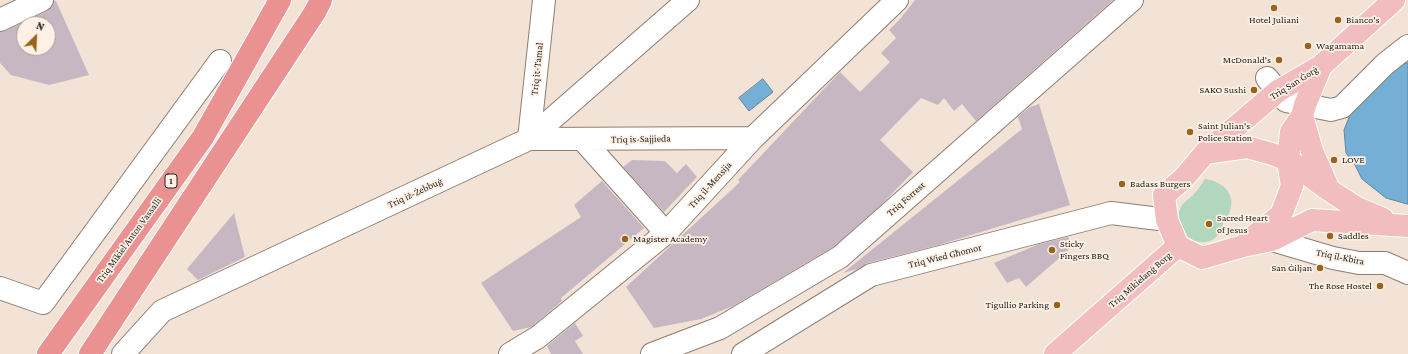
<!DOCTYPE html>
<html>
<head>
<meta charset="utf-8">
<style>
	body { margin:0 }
	#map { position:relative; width:1408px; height:354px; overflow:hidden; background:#f2e3d6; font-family:"Crimson Pro",serif }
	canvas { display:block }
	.north { position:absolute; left:16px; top:16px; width:40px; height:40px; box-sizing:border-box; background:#fdf1e6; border:1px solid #a89f96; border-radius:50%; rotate:24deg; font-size:11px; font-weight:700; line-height:16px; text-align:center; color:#28231e }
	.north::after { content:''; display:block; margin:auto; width:14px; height:18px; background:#99631b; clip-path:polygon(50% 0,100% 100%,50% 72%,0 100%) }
</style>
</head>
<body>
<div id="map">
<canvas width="1408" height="354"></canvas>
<div class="north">N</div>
</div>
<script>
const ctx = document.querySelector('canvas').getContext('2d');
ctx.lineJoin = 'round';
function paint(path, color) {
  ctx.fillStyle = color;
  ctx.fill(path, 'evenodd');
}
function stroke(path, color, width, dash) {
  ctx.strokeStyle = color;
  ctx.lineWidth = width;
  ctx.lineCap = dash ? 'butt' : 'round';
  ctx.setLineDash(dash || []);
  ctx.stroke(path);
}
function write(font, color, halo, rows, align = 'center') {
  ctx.font = font + ' "Crimson Pro",serif';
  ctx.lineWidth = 3.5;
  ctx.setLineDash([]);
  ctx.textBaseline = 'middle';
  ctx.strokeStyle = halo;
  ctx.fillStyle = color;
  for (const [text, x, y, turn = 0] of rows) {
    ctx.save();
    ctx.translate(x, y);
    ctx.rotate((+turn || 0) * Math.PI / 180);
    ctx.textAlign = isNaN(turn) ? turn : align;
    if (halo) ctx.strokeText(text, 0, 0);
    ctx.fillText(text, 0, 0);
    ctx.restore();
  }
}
paint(new Path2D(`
	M1205 179C1220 181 1234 191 1231 207 1230 213 1226 219 1223 224 1221 228 1219 234 1216 237 1206 247 1188 241 1181 230 1177 221 1177 209 1185 202 1187 200 1190 198 1192 196 1197 191 1201 185 1205 179Z`), '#b1d7be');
const water = new Path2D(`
	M1408 63V204H1407L1386 198 1362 179 1355 165 1346 153 1344 130 1354 105 1394 68Z
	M763 79 773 92 749 111 739 98Z`);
paint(water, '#75afd5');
stroke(water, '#5e859e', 1);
paint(new Path2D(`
	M915 0H1113L976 121 962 104 954 111 944 98 938 105 921 98 880 140 913 172 882 204 833 247 733 306 701 319 654 328 626 287 740 182 738 180 840 72 860 92 890 62 881 53 896 38 889 30 901 18Z
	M54 1H56L89 75 49 85 11 75 0 63V32L5 31 47 11 52 7ZM24 24H48V48H24Z
	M1039 104 1070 205 938 245 868 263 857 269 843 273 1022 129 1018 117 1030 107Z
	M632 160 665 161 677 173 686 164 697 177 664 212 623 167Z
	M602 181 644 228 561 298 562 301 531 327 513 331 481 283 581 217 574 205Z
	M234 213 245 257 198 280 187 269Z
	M1068 237 1073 246 1026 287 1019 278 1007 283 994 263 1039 244Z
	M575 323 583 336 575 341 583 354H551L547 346Z`), '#c7b7c3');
const minor = new Path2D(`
	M544 0 529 139 753 138
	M0 20 42 0
	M1267 78 1286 101 1331 110 1342 107 1385 64 1408 46
	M582 139 666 233
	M1272 240 1333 258 1359 263H1385L1408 273
	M0 288 43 303 220 61
	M123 354 162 311 529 139 688 0
	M510 354 538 337 666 233 753 138 897 0
	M652 354 720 328 840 257 1132 0
	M743 354 871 275 1111 213 1167 220`);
const major = new Path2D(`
	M1321 66 1305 105 1302 116 1312 151 1329 190
	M1205 153 1247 147 1272 154 1288 160 1329 190 1357 208 1383 219
	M1248 241 1281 215 1292 186 1288 160 1291 132 1302 116
	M1178 246 1167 220 1164 195 1183 179 1205 153 1278 91 1321 66 1394 0
	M1178 246 1202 258 1243 246 1272 240 1312 220 1408 226
	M1055 354 1178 246`);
const highway = new Path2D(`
	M48 354 203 137 280 0
	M90 354 315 12 321 0`);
stroke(minor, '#8c7e72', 24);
stroke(major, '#fff', 24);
stroke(highway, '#fff', 24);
stroke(minor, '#fff', 22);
stroke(major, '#f2bdbe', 22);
stroke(highway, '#ea9192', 22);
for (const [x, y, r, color] of [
	[1274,8,4,"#99631b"],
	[1338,20,4,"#99631b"],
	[1308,46,4,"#99631b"],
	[1279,60,4,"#99631b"],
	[1254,90,4,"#99631b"],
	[1190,132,4,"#99631b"],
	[1334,160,4,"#99631b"],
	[1122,184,4,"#99631b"],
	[1209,224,4,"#99631b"],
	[1330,236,4,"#99631b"],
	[625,239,4,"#99631b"],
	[1052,250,4,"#99631b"],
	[1320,268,4,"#99631b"],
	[1380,286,4,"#99631b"],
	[1057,305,4,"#99631b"]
]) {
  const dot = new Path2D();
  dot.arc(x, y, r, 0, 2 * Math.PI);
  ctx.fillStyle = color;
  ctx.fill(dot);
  stroke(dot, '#fdf1e6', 1.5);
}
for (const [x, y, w] of [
	[171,181,12]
]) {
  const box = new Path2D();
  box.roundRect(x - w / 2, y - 7, w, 14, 3);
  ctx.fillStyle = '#fdf1e6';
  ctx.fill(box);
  stroke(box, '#28231e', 1);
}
write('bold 9px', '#28231e', null, [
	["1",171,181]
]);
write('10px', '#28231e', '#fdf1e6', [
	["Hotel Juliani",1274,20,"center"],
	["Bianco's",1346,20],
	["Wagamama",1316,46],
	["McDonald's",1271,60,"right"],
	["SAKO Sushi",1246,90,"right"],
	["Saint Julian's",1198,126],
	["Police Station",1198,138],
	["LOVE",1342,160],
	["Badass Burgers",1130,184],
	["Sacred Heart",1217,218],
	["of Jesus",1217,230],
	["Saddles",1338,236],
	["Magister Academy",633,239],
	["Sticky",1060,244],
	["Fingers BBQ",1060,256],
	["San Ġiljan",1312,268,"right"],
	["The Rose Hostel",1372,286,"right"],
	["Tigullio Parking",1049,305,"right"]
], 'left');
write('10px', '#28231e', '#fdf1e6', [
	["Triq it-Tamal",537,69,-84],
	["Triq San Ġorġ",1294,83,-32],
	["Triq is-Sajjieda",641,139,-1],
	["Triq il-Mensija",710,185,-48],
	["Triq iż-Żebbuġ",415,193,-25],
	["Triq Forrest",906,199,-41],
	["Triq Mikiel Anton Vassalli",129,240,-54],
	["Triq Wied Għomor",945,256,-14],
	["Triq il-Kbira",1340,257,11],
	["Triq Mikielanġ Borg",1140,280,-41]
]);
</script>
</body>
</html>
